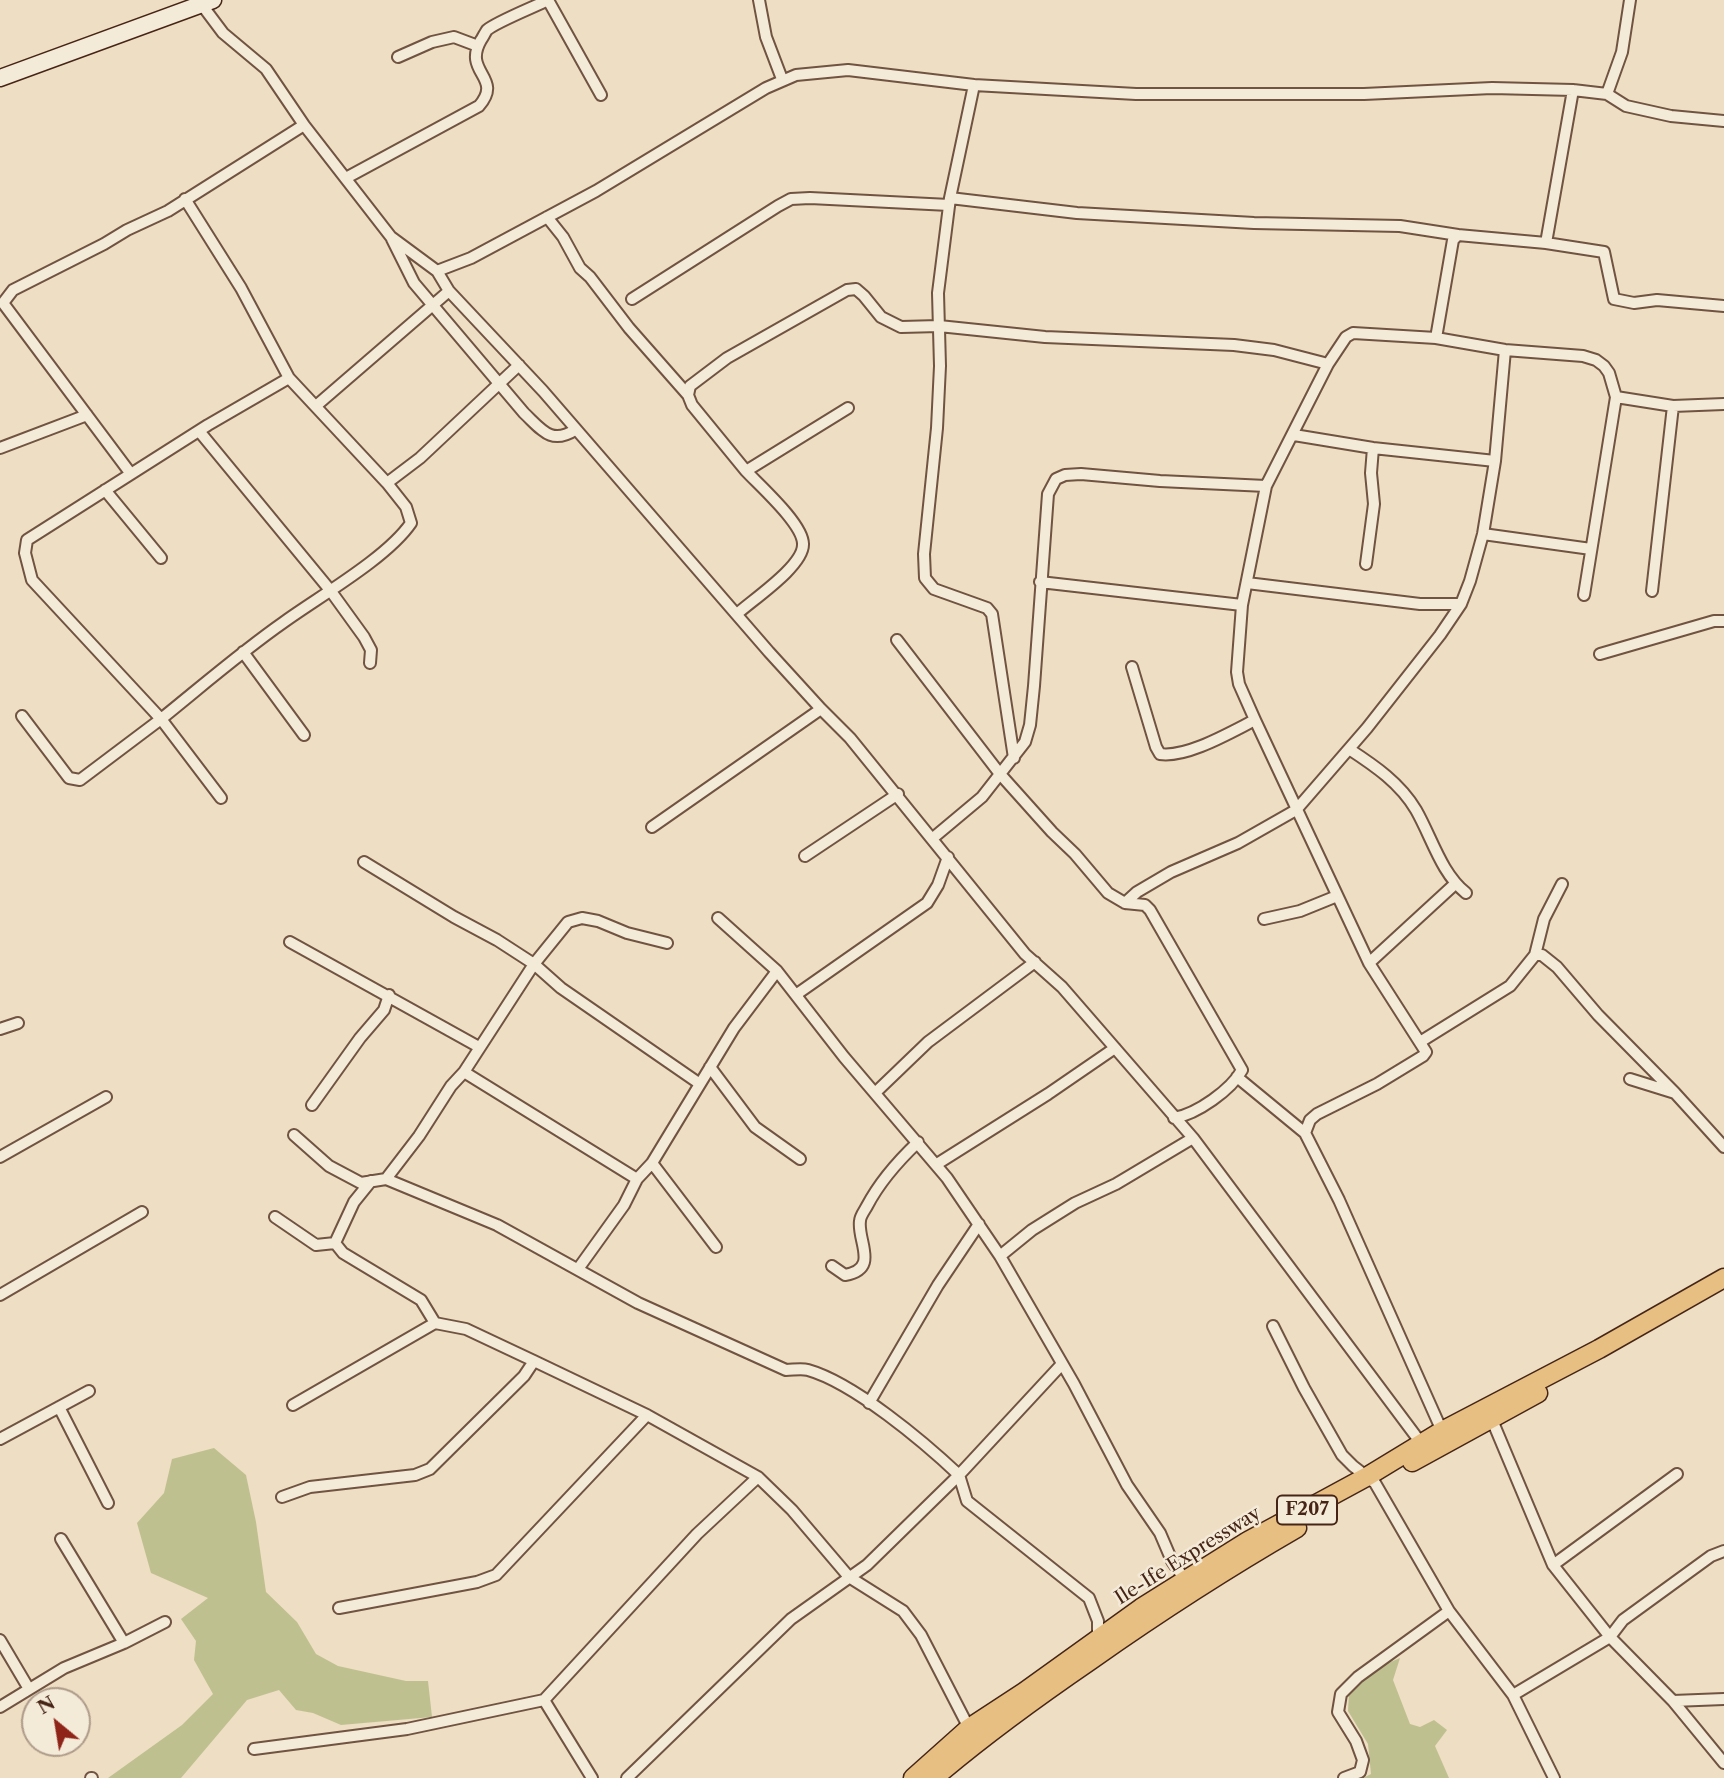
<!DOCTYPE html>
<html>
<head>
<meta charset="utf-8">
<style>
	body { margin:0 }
	#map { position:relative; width:1724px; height:1778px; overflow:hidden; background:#eedec3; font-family:"Libre Caslon Text",serif }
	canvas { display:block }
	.north { position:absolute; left:21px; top:1687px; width:70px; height:70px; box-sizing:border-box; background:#f4ead8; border:2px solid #ae9b8a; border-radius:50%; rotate:330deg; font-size:19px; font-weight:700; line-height:28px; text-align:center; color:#462516 }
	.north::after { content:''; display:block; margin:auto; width:24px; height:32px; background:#8f2418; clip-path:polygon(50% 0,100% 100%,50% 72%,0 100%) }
</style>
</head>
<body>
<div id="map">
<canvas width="1724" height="1778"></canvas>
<div class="north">N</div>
</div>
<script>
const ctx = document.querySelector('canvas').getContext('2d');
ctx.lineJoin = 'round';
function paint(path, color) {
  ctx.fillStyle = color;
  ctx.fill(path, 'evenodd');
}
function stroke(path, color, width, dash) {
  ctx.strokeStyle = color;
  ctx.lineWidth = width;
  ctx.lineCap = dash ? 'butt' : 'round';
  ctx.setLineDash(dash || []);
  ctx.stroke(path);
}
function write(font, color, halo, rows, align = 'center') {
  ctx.font = font + ' "Libre Caslon Text",serif';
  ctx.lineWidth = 5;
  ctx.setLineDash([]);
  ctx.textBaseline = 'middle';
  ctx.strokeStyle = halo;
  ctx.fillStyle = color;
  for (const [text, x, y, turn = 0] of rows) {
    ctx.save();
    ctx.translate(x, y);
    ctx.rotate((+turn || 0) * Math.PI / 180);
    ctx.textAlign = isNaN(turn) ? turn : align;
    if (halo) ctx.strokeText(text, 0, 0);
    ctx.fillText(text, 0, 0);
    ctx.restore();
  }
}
paint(new Path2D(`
	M214 1448 246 1475 256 1522 266 1592 297 1622 316 1654 338 1666 406 1681H428L432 1717 341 1725 313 1713 296 1710 279 1690 247 1700 181 1778H108L182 1725 213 1694 194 1660 196 1641 181 1619 208 1598 151 1573 137 1523 164 1493 172 1459Z
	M1400 1658 1393 1680 1410 1724 1420 1727 1434 1720 1447 1730 1435 1746 1449 1778H1363L1371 1774 1368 1744 1348 1711 1349 1693 1379 1667Z`), '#bfc090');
const street = new Path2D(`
	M548 0 601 95
	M759 0 766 37 782 79
	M202 5 223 33 266 69 304 125 391 237 437 271 449 291 543 391 769 652 821 709 850 738 1025 954 1062 987 1193 1138 1421 1443
	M398 57 432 42 454 37 478 46
	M974 85 950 198 938 293 940 366 937 428 924 554 925 578 934 589 987 608 992 614 1014 758
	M1607 94 1622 52 1630 0
	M346 178 479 106C504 77 462 73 481 40 482 39 486 31 487 30 496 22 534 7 548 0
	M950 198 1077 213 1254 223 1400 226 1458 235
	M547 217 563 237 580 268 590 277 629 328 688 395
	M392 239 414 283 524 413C542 430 551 445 575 430
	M1546 243 1604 252 1614 299 1634 303 1657 300 1724 306
	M437 271 471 258 596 191 766 88 796 75 848 70 974 85 1136 94H1364L1492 88 1573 90 1607 94 1626 106 1671 116 1724 121
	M632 299 778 206 791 199 810 198 949 205
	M1436 338 1453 240 1458 235 1546 243 1573 90
	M1616 397 1673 406 1724 404
	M317 405 449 291
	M848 408 746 471 692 405 688 395 690 386 727 358 847 290 856 289 864 296 881 317 901 327 939 326 1045 337 1234 345 1274 350 1328 364
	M199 431 330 590 364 637 371 650 370 663
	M1294 435 1373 448 1495 461
	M0 448 87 415
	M131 474 3 303 13 290 104 244 127 230 168 211 304 125
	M387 483 420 458 519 365
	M105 490 161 558
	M1483 534 1591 549
	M1366 564 1374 504 1371 473 1373 448
	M1040 582 1242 605
	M1247 583 1420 604H1461
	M1652 591 1673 406
	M737 614C752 600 804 566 803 544 803 524 760 486 746 471
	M897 640 1000 774 1052 832 1075 854 1108 893 1125 903 1137 892 1171 872 1238 843 1296 810 1367 728 1440 635 1461 604 1470 581 1483 534 1495 461 1505 350
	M243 652 304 735
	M1600 654 1714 621H1724
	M1132 667 1156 747 1160 754C1187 758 1231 732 1255 720
	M22 716 69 778 80 780 161 719 32 580 25 553 27 540 208 425 289 378 241 288 185 199
	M1349 749C1375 766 1400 783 1416 810 1432 838 1441 873 1466 893
	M221 798 161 719C202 686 241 652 284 622 320 596 387 558 411 523L406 507 387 483 289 378
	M652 827 821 709
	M933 838 982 797 1025 742 1030 725 1034 686 1048 494 1056 479 1065 475 1081 474 1160 481 1266 486
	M805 856 898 794
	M364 862 454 917 497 940 534 964 561 988 700 1084
	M1125 903 1145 905 1150 910 1242 1070C1231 1090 1197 1114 1174 1118
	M718 918 777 971 844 1057 947 1178 1000 1256 1074 1384 1127 1485 1160 1533 1172 1561 1185 1580
	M1264 919 1300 911 1337 896
	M290 942 479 1047
	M1535 955 1544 919 1562 884
	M1369 963 1455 884
	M797 994 927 903 938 885 948 857
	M0 1029 18 1023
	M1420 1042 1510 986 1535 955H1542L1557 967 1598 1015 1675 1093
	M710 1067 755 1127 800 1159
	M464 1072 534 964 568 922 582 918 598 921 627 933 667 943
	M1237 1077 1305 1133
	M1630 1079 1675 1093 1724 1147
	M876 1092 928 1042 1035 962
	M312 1105 360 1038 384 1010 389 995
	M294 1135 329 1166 361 1183 386 1179 497 1225 638 1303 786 1370C793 1370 801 1368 808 1370 854 1383 924 1442 959 1475L867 1565 791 1619 627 1778
	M0 1157 106 1097
	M652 1163 716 1247
	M937 1164 1048 1094 1115 1048
	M386 1179 419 1136 451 1086 464 1072 637 1179
	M371 1181 354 1202 335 1243 343 1253 421 1300 435 1323
	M275 1217 316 1245 335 1243
	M1000 1256 1032 1230 1075 1203 1116 1184 1193 1138
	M832 1266 845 1275C880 1269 857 1241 860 1221 860 1216 865 1210 867 1206 880 1181 898 1161 918 1142
	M578 1269 624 1205 637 1179 652 1163 734 1028 777 971
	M0 1295 142 1212
	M1273 1326 1304 1388 1342 1455 1353 1466 1375 1483 1449 1611 1513 1695 1554 1778
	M1062 1364 959 1475 967 1501 1089 1598 1098 1621V1639
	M869 1403 938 1285 979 1224
	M293 1405 435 1323 466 1329 534 1361 647 1415 758 1477 792 1510 849 1577 903 1611 921 1635 969 1728
	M59 1407 108 1503
	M1492 1420 1553 1565 1610 1637 1673 1701 1724 1763
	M1442 1431 1339 1200 1305 1133 1310 1120 1317 1114 1377 1084 1423 1056 1426 1052 1369 963 1255 720 1239 684 1237 672 1242 605 1266 486 1328 364 1346 337 1353 333 1436 338 1505 350 1583 356 1596 360 1604 366 1609 373 1616 397 1584 595
	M0 1439 89 1391
	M282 1497 310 1487 415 1475 430 1469 524 1376 534 1361
	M61 1539 124 1643
	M1553 1565 1677 1474
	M339 1608 477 1582 496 1575 647 1415
	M0 1640 29 1689
	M1513 1695 1610 1637 1623 1620 1711 1556 1724 1551
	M544 1700 592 1778
	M1673 1701 1724 1699
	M0 1707 64 1668 124 1643 165 1622
	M254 1749 407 1729 544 1700 697 1534 758 1477
	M91 1778H92
	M1344 1778 1360 1772 1363 1760 1356 1741 1338 1712 1341 1694 1358 1677 1449 1611`);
const secondary = new Path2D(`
	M0 78 213 0`);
const primary = new Path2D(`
	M1412 1462 1538 1393
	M913 1778 969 1728 1024 1692 1141 1608 1248 1541 1368 1476 1442 1431 1599 1349 1724 1278
	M934 1778C984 1735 1037 1697 1091 1660 1158 1613 1226 1569 1297 1528`);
stroke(street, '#705341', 14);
stroke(secondary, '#462516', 19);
stroke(primary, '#462516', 21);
stroke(street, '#f4ead8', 10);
stroke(secondary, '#f4ead8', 16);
stroke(primary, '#e7bf82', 18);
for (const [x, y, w] of [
	[1307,1510,60]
]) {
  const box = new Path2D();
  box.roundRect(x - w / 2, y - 14.5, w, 29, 5);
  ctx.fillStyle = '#f4ead8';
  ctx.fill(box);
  stroke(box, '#462516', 2);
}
write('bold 18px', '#462516', null, [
	["F207",1307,1510]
]);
write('19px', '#462516', '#f4ead8', [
	["Ile-Ife Expressway",1188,1556,-32]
]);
</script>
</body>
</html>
